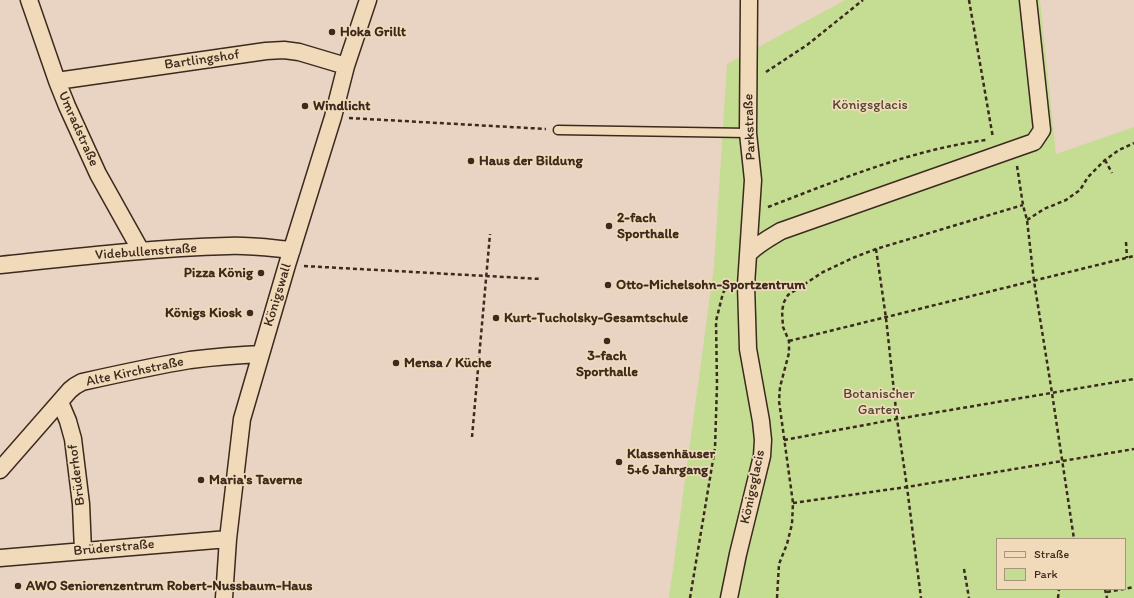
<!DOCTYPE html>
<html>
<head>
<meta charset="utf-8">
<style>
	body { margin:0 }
	#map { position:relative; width:1134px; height:598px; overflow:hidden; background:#e9d4c4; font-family:Itim,sans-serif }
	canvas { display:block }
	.legend { position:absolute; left:996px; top:538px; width:130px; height:52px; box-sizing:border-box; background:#f1daba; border:1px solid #a8947c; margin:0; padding:5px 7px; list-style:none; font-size:12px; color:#3b2a1e }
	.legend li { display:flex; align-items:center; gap:8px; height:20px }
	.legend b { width:20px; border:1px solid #a8947c }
</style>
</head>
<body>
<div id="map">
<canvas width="1134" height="598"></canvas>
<ul class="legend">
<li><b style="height:5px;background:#f1daba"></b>Straße</li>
<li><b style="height:11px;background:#c4dd93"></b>Park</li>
</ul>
</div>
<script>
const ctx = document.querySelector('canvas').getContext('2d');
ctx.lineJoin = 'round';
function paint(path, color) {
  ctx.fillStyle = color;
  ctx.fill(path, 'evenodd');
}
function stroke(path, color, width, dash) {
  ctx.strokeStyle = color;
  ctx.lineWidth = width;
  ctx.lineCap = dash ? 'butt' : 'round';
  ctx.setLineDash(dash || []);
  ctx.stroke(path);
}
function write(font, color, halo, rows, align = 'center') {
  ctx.font = font + ' Itim,sans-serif';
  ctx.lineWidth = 3.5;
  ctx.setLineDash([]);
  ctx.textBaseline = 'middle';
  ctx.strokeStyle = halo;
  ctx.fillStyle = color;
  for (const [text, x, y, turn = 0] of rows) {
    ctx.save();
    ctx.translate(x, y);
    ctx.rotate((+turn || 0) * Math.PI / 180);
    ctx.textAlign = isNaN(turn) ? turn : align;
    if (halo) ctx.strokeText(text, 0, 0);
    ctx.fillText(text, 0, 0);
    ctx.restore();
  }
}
paint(new Path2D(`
	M845 0H1040L1056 154 1134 127V598H669L714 266 727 64ZM997 539H1125V589H997Z`), '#c4dd93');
const lane = new Path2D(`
	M558 130 748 133`);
const street = new Path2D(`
	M29 0 57 81 67 106 98 174 141 251
	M57 81 266 51 284 50 299 52 346 66
	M748 254C758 244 769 238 781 231L1034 142 1042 130 1028 0
	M0 265C76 257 152 248 228 246 249 245 270 248 292 250
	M60 402 68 421 73 439 81 504 83 551
	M0 470 70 390 75 386 82 382C118 374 154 366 190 360 214 357 237 355 261 354
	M0 558 228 539
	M224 598 228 539 242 419 287 265 333 117 346 66 368 0
	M729 598 738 554 762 456 763 440 761 421 748 349 746 285 753 180 748 133 749 0`);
stroke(lane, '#3b2a1e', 11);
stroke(street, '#3b2a1e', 19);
stroke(new Path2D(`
	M969 0 993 138
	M766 72 807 45 863 0
	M349 118 546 129
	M1105 160 1112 173
	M1017 166 1023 205 1027 220 1034 281 1052 393 1074 539
	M768 207C839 180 910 150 986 140
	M1027 220 1044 209 1066 200 1080 190 1088 177 1105 160 1119 150 1134 143
	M1126 242 1127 258
	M876 249 886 318 897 419 907 487 921 598
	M304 266 541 279
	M789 341 1134 256
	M472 437 490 234
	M784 440 897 419 1134 379
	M793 503 907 487 1134 449
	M964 569 969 598
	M1105 589 1107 598
	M1107 592 1134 587
	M690 598 715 448 717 385 716 321 723 293 729 283
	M777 598 779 564 787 544 792 524 793 503 779 401 780 387 789 353V341L783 327 782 311 784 302 788 295 823 272 855 257 876 249 1023 205
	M1058 598 1059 589`), '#3b2a1e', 2.5, [4, 3]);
stroke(lane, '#f1daba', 8);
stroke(street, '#f1daba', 16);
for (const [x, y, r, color] of [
	[332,32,4,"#3b2a1e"],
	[305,106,4,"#3b2a1e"],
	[471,161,4,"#3b2a1e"],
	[609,226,4,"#3b2a1e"],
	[261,273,4,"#3b2a1e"],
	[608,285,4,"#3b2a1e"],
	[250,313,4,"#3b2a1e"],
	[496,318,4,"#3b2a1e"],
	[607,341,4,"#3b2a1e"],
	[396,363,4,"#3b2a1e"],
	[619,462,4,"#3b2a1e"],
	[201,480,4,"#3b2a1e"],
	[18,586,4,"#3b2a1e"]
]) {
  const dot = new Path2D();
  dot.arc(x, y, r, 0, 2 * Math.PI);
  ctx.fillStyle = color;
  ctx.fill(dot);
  stroke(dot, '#f1daba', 1.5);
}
write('bold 14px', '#3b2a1e', '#f1daba', [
	["Hoka Grillt",340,32],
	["Windlicht",313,106],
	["Haus der Bildung",479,161],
	["2-fach",617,218],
	["Sporthalle",617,234],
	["Pizza König",253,273,"right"],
	["Otto-Michelsohn-Sportzentrum",616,285],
	["Königs Kiosk",242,313,"right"],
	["Kurt-Tucholsky-Gesamtschule",504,318],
	["3-fach",607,356,"center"],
	["Sporthalle",607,372,"center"],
	["Mensa / Küche",404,363],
	["Klassenhäuser",627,454],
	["5+6 Jahrgang",627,470],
	["Maria's Taverne",209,480],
	["AWO Seniorenzentrum Robert-Nussbaum-Haus",26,586]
], 'left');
write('14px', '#3b2a1e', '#f1daba', [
	["Bartlingshof",202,60,-8],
	["Parkstraße",750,127,-92],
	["Umradstraße",78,129,66],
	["Videbullenstraße",146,252,-4],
	["Königswall",278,295,-73],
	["Alte Kirchstraße",135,372,-12],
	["Brüderhof",77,475,-97],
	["Königsglacis",753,487,-78],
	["Brüderstraße",114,548,-5]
]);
write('14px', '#504530', '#f1daba', [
	["Königsglacis",870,105],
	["Botanischer",879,394],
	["Garten",879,410]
]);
</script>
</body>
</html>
